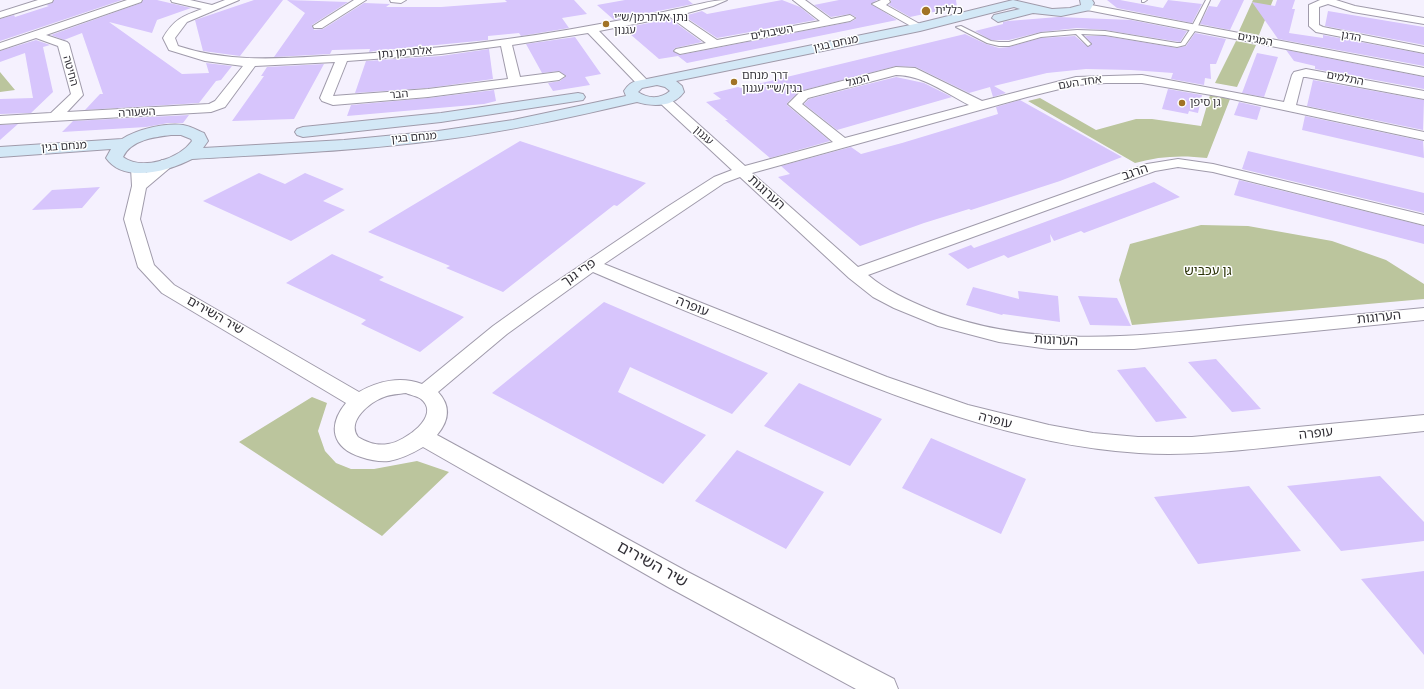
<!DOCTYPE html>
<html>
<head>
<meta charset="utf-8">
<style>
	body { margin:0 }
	canvas { display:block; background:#f5f1fe }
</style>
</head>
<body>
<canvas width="1424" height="689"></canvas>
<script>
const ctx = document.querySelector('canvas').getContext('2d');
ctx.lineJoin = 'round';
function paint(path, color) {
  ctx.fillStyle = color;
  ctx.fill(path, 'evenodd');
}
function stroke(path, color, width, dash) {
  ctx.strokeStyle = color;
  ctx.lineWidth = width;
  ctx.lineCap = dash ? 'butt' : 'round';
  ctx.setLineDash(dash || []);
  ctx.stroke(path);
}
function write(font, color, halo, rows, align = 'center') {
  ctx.font = font + ' "Roboto Condensed","Noto Sans Hebrew",sans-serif';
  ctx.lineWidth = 3;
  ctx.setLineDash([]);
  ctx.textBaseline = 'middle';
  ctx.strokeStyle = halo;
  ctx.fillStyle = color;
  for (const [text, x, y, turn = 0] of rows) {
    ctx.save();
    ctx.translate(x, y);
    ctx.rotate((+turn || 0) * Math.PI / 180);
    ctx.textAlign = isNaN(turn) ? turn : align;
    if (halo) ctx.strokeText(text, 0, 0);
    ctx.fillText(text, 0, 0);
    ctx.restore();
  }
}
paint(new Path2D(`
	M1253 0H1273L1259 35 1239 31Z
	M1236 41 1256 45 1237 87 1215 83Z
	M0 72 15 90 0 92Z
	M1210 95 1230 99 1207 158C1182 155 1159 156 1135 163L1028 101 1040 98 1096 130 1136 119H1152L1201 126Z
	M1201 225 1248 226 1332 241 1386 260 1424 284V299L1132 325 1119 280 1130 244Z
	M312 397 327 403 318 431 325 451 336 463 351 469H374L417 461 449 472 382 536 239 442Z`), '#bbc59d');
paint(new Path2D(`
	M54 0H122L0 41V19L14 15 15 17 49 6 46 5 52 3Z
	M143 0H157L191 8 157 20 152 33 109 22 182 74 209 73 206 63 232 66 221 80 216 81 199 103 85 110 100 94H103L82 33 64 40 51 35 141 3Z
	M254 0H283L240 56 203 51 195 20Z
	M287 0 348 2 312 25 314 30 323 29 364 3 390 4 386 7H441L507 2 505 0H574L587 14 562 18 569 28 521 36 519 33 488 36V40L374 51 369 52 370 49 332 50 330 54 274 57 305 13Z
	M625 0H688L693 4 614 20 597 5Z
	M782 0 800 7 816 20 717 38 684 16 702 11 707 14Z
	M839 0H877L871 4 897 20 687 63 678 56 659 59 623 28 670 19 702 42 675 48 673 51 680 55 850 22 856 19V17L850 14 831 17 814 5Z
	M891 0H956L957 7 910 17 889 5 891 2Z
	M1107 0H1120L1163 8 1168 0 1202 4 1192 23 1117 8Z
	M1221 0H1244L1230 30 1200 24 1209 6 1217 7Z
	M1277 0H1295L1292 9H1295L1289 33 1323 38V35L1424 54V66L1278 39 1252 2 1275 6Z
	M1328 11 1424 27V45L1325 26Z
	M1058 17 1131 20 1187 31 1180 42 1105 30 1077 28 1041 32 1009 40H991L975 31 1003 24V22L1008 21Z
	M1195 33 1226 39 1216 64H1210L1211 79 1205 78 1204 85 1171 79 1173 73 1131 70 1086 69 1047 73 994 86 1006 93 993 97 990 87 969 93 916 67 896 66 800 91 787 103V105L830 141 770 158 725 120H728L706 102 721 99 713 93 738 87 741 88 965 34 986 44 999 48 1009 47 1041 38 1075 36 1088 47 1092 44 1085 36H1105L1177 48 1186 46Z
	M575 37 601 74 585 77 590 85 553 91 548 83 560 81 566 76 559 71 542 73 526 44Z
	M36 40 50 45 43 47 53 92 31 113 0 114V99L33 98 25 53 0 62V51Z
	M489 49 493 79 428 88 355 93 366 61 441 56Z
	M1286 50 1424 77V89L1315 69V66L1294 61Z
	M1257 53 1278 57 1264 97 1242 93Z
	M324 64 294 119 232 121 264 76H261L267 67Z
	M896 77 924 83 952 97 837 130 804 104 809 99Z
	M1313 80 1424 100 1423 130 1307 106Z
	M1168 89 1202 95 1198 113 1189 111 1188 114 1162 109Z
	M494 90 496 101 484 104 347 116 351 105 428 98Z
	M1020 100 1122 157 1060 181 971 210 969 209 924 223 860 246 778 177 790 174 781 166 851 147 861 154 902 143 998 114 996 107Z
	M1239 102 1261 107 1257 120 1234 115Z
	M189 115 183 123H168L146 127 62 132 73 121Z
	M1305 116 1423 141 1424 158 1302 130Z
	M18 124 0 140V125Z
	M520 141 646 183 617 206 614 205 503 292 446 268 450 266 368 232Z
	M1248 151 1424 193V213L1242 169Z
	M259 173 285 184 305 173 344 189 323 201 345 210 291 241 203 201Z
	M1239 180 1424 226V244L1234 195Z
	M1154 182 1180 197 1084 233 1081 231 1054 241 1050 234 1051 242 1008 258 1004 255 968 269 948 254 971 245 974 248Z
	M100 187 82 208 32 210 52 190Z
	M332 254 384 277 379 280 464 317 420 352 361 324 366 320 286 283Z
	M973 287 1019 299 1018 291 1058 296 1060 322 1003 314 1002 315 966 305Z
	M1078 296 1117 298 1131 326 1090 325Z
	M604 302 768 373 732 414 630 367 618 392 706 435 663 484 492 393Z
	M1216 359 1261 409 1232 412 1188 362Z
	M1145 367 1187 418 1156 422 1117 370Z
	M799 383 882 419 850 466 764 426Z
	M931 438 1026 479 1001 534 902 488Z
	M737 450 824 492 786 549 695 501Z
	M1380 476 1424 522V541L1341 551 1287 486Z
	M1249 486 1301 551 1198 564 1154 497Z
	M1424 571V655L1361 579Z`), '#d7c5fc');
const lane = new Path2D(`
	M1142 0H1147L1144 2H1142Z
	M1206 0H1210L1197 28 1185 45 1177 47 1105 35 1081 34 1091 44 1088 46 1076 34 1041 37 1009 46H999L987 43 956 27 961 26 991 41 999 42H1009L1041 33 1077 30 1105 31 1177 43H1181L1191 28Z`);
const street = new Path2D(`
	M38 0H53L52 2 0 18V12Z
	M127 0H142L141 2 46 35 67 42 69 44 83 95 67 112 209 104 215 101 243 66 205 61 169 50 163 38C174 19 183 16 202 9L172 2 171 0H190L212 5 225 0H239L187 22 175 38 178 46C232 64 286 58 342 55 429 50 515 40 600 24 625 19 651 15 677 9 694 6 710 0 727 0L713 6 680 15 717 40 820 21 793 0H805L831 19 850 15 855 18 850 21 680 54 674 51 676 49 706 43 670 17 599 31 647 80 649 83 647 86H639L588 33 512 45 520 77 559 72 565 76 559 80 428 97 333 105 322 101 320 98 335 62 255 66 225 107 211 112 0 124V116L51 113 71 94 58 46 36 38 0 50V43ZM501 46 508 79 428 89 333 96 347 61 441 54Z
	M354 0H366L322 28H314L313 26Z
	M390 0H406L401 3 391 2Z
	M881 0H889L890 2 886 5 925 27 924 29H916L872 4Z
	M1320 0H1336L1355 6 1424 18V24L1353 12 1328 4 1319 7V25L1323 27 1424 47V53L1316 32 1309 26V5Z
	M1086 4 1424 68V76L1082 9 1081 7 1082 5Z
	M896 67 915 68 982 101 1076 77 1142 75 1284 102 1292 75 1294 72 1306 69 1424 91V99L1306 77H1303L1296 105 1424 132V140L1223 97 1142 83H1106L1076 85 1027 97 752 173 858 267 1147 164 1178 159 1213 164 1424 215V225L1213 172 1178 167 1155 171 868 275C887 291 907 300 931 310 1031 349 1134 337 1238 326 1300 320 1362 314 1424 308V320L1134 349H1049L999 342 938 326 894 308 873 297 849 278 740 177 724 183 604 264 887 377 968 405 1049 425 1093 433 1138 437H1192L1424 415V431C1377 436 1329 441 1282 446 1234 451 1186 456 1139 453 1015 445 899 398 786 352 722 325 657 300 593 272L507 334 438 392C451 406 449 421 437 435L686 571 894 679 898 689H856L668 587 423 447C413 453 401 459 389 461 380 462 370 460 361 457 332 448 327 426 346 403L162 293 138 267 124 219 132 186 131 168 133 165H143L146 173 162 160H172L174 163 172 166 146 188 140 219 154 265 174 285 359 392C378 381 401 376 422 384L493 326 535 296 667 207 714 177 732 170 660 103 658 100 660 97H668L745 166 833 142 788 104 800 92ZM896 75C922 75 946 93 969 105L845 138 802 104 808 98ZM406 393C410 395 417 396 421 399 442 416 404 442 388 444 377 446 368 443 358 437 346 421 370 402 384 397 391 394 399 394 406 393Z`);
const secondary = new Path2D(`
	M1013 0 1052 9 1070 8 1081 5 1080 0H1092L1094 3 1090 10 1061 16 1033 13 998 22 992 18 994 15 1020 9 1014 7 920 31 676 81 682 86 684 92C674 107 653 107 637 102 572 117 506 132 440 140 358 151 274 154 192 159 169 171 124 184 106 158L111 149 0 157V147L122 139C138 129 164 123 183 125 190 126 197 130 204 133L208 141 203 148 344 140 438 131 513 120 626 96 624 91C627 86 631 82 637 81L920 23ZM657 85 665 87 670 91C661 99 648 99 638 92L642 88ZM171 135H181L191 139 192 141C179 159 142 171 123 157 131 140 154 137 171 135Z
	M578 93 583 94 585 97 583 100 441 122 303 137 297 135 295 132 297 129 303 127 441 113Z`);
stroke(lane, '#a09bab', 2);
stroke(street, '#a09bab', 2);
stroke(secondary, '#a09bab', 2);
paint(lane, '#fff');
paint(street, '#fff');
paint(secondary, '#d3e8f6');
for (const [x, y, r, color] of [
	[926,11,5,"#a17325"],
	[606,24,4,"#a17325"],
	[734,82,4,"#a17325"],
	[1182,103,4,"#a17325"]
]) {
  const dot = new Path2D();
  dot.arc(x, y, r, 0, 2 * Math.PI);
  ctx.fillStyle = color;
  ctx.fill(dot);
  stroke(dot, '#fff', 1.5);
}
write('11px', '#323037', '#fff', [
	["כללית",935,11],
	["נתן אלתרמן/ש״י",614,18],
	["עגנון",614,31],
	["דרך מנחם",742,76],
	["בגין/ש״י עגנון",742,89],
	["גן סיפן",1190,103]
], 'left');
write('11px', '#323037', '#fff', [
	["השיבולים",772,33,-11],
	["הדגן",1351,37,10],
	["המגינים",1255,40,11],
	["מנחם בגין",836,44,-12],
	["אלתרמן נתן",405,53,-5],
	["החיטה",70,71,75],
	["התלמים",1345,79,11],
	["המגל",858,81,-15],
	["אחד העם",1080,83,-9],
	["הבר",399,95,-5],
	["השעורה",137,113,-3],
	["עגנון",703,136,42],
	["מנחם בגין",414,138,-5],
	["מנחם בגין",64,147,-4]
]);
write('13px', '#323037', '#fff', [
	["הרגב",1135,173,-19],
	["הערוגות",766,193,42],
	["פרי גנך",579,273,-34],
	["עופרה",692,307,22],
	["שיר השירים",215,316,30],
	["הערוגות",1379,318,-6],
	["הערוגות",1056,341,3],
	["עופרה",995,421,15],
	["עופרה",1316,434,-6]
]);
write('13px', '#283004', '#fff', [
	["גן עכביש",1208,272]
]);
write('16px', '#323037', '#fff', [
	["שיר השירים",652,565,29]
]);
</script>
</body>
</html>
